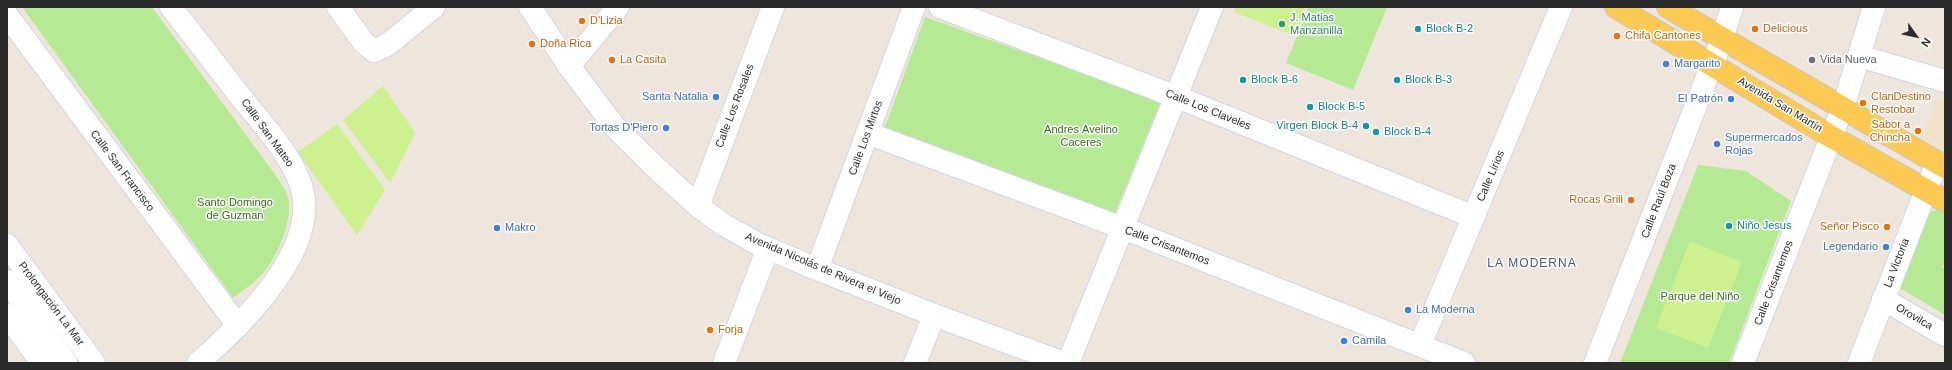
<!DOCTYPE html>
<html>
<head>
<meta charset="utf-8">
<style>
	body { margin:0 }
	#map { position:relative; width:1952px; height:370px; overflow:hidden; background:#eee5dc; font-family:Helvetica,sans-serif }
	canvas { display:block }
	.frame { position:absolute; inset:0; border:8px solid #2b2b2b; pointer-events:none }
	.north { position:absolute; left:1896px; top:16px; width:40px; height:40px; -webkit-text-stroke:3px #fff; paint-order:stroke; rotate:123deg; font-size:11px; font-weight:700; line-height:16px; text-align:center; color:#2b2b2b }
	.north::after { content:''; display:block; margin:auto; width:14px; height:18px; background:#2b2b2b; clip-path:polygon(50% 0,100% 100%,50% 72%,0 100%) }
</style>
</head>
<body>
<div id="map">
<canvas width="1952" height="370"></canvas>
<div class="frame"></div>
<div class="north">N</div>
</div>
<script>
const ctx = document.querySelector('canvas').getContext('2d');
ctx.lineJoin = 'round';
function paint(path, color) {
  ctx.fillStyle = color;
  ctx.fill(path, 'evenodd');
}
function stroke(path, color, width, dash) {
  ctx.strokeStyle = color;
  ctx.lineWidth = width;
  ctx.lineCap = dash ? 'butt' : 'round';
  ctx.setLineDash(dash || []);
  ctx.stroke(path);
}
function write(font, color, halo, rows, align = 'center') {
  ctx.font = font + ' Helvetica,sans-serif';
  ctx.lineWidth = 3;
  ctx.setLineDash([]);
  ctx.textBaseline = 'middle';
  ctx.strokeStyle = halo;
  ctx.fillStyle = color;
  for (const [text, x, y, turn = 0] of rows) {
    ctx.save();
    ctx.translate(x, y);
    ctx.rotate((+turn || 0) * Math.PI / 180);
    ctx.textAlign = isNaN(turn) ? turn : align;
    if (halo) ctx.strokeText(text, 0, 0);
    ctx.fillText(text, 0, 0);
    ctx.restore();
  }
}
paint(new Path2D(`
	M1936 97 1945 99V154L1923 140Z`), '#f1e2ca');
paint(new Path2D(`
	M22 7H152L279 180C284 188 289 195 289 205 290 227 277 256 264 272 256 282 243 290 233 298Z
	M1309 7H1387L1353 90 1286 63Z
	M925 17 1161 101 1115 213 885 127Z
	M1698 165 1746 171 1791 201 1729 363H1620Z
	M1937 210 1945 214V263L1942 267 1945 269V315L1900 288 1927 213Z`), '#b6e994');
paint(new Path2D(`
	M1236 7H1306L1295 36 1234 12Z
	M383 86 415 133 390 183 343 120Z
	M337 124 385 190 357 235 298 152Z
	M1690 241 1742 262 1708 348 1656 328Z`), '#cef18f');
const minor = new Path2D(`
	M171 7C194 37 217 66 240 96 261 123 302 165 304 201 309 260 239 327 198 363
	M338 7 364 43 374 51 387 45 434 7
	M530 7 569 66 614 126 655 167 698 206 724 225 760 245 817 269 934 315 1064 363
	M940 7 1177 97 1474 217
	M7 15 238 326
	M1859 56 1945 81
	M569 66 618 7
	M867 133 1123 228 1464 363
	M698 206 773 7
	M7 245 94 363
	M817 269 914 7
	M7 281 66 363
	M1883 299 1945 335
	M7 315 42 363
	M1420 345 1561 7
	M724 363 768 248
	M915 363 934 315
	M1068 363 1212 7
	M1595 363 1722 39 1732 7
	M1743 363 1843 107 1874 7
	M1859 363 1937 162`);
const major = new Path2D(`
	M1616 7 1830 136 1945 201
	M1668 7 1945 167`);
stroke(minor, '#d1d6e5', 24);
stroke(major, '#c8c8c8', 24);
stroke(minor, '#fff', 22);
stroke(major, '#fcca53', 22);
for (const [x, y, r, color] of [
	[582,21,4,"#e8710a"],
	[1282,24,4,"#2e9e5b"],
	[1418,29,4,"#0f9aa8"],
	[1755,29,4,"#e8710a"],
	[1617,36,4,"#e8710a"],
	[532,44,4,"#e8710a"],
	[612,60,4,"#e8710a"],
	[1812,60,4,"#6b7280"],
	[1666,64,4,"#3f7fe0"],
	[1243,80,4,"#0f9aa8"],
	[1397,80,4,"#0f9aa8"],
	[716,97,4,"#3f7fe0"],
	[1731,99,4,"#3f7fe0"],
	[1863,103,4,"#e8710a"],
	[1310,107,4,"#0f9aa8"],
	[1366,126,4,"#0f9aa8"],
	[666,128,4,"#3f7fe0"],
	[1918,131,4,"#e8710a"],
	[1376,132,4,"#0f9aa8"],
	[1717,144,4,"#3f7fe0"],
	[1631,200,4,"#e8710a"],
	[1729,226,4,"#0f9aa8"],
	[1887,227,4,"#e8710a"],
	[497,228,4,"#3f7fe0"],
	[1886,247,4,"#3f7fe0"],
	[1408,310,4,"#3f7fe0"],
	[710,330,4,"#e8710a"],
	[1344,341,4,"#3f7fe0"]
]) {
  const dot = new Path2D();
  dot.arc(x, y, r, 0, 2 * Math.PI);
  ctx.fillStyle = color;
  ctx.fill(dot);
  stroke(dot, '#fff', 1.5);
}
write('11px', '#27864d', '#fff', [
	["J. Matias",1290,18],
	["Manzanilla",1290,31]
], 'left');
write('11px', '#c56008', '#fff', [
	["D'Lizia",590,21],
	["Delicious",1763,29],
	["Chifa Cantones",1625,36],
	["Doña Rica",540,44],
	["La Casita",620,60],
	["ClanDestino",1871,97],
	["Restobar",1871,110],
	["Sabor a",1910,125,"right"],
	["Chincha",1910,138,"right"],
	["Rocas Grill",1623,200,"right"],
	["Señor Pisco",1879,227,"right"],
	["Forja",718,330]
], 'left');
write('11px', '#0d838f', '#fff', [
	["Block B-2",1426,29],
	["Block B-6",1251,80],
	["Block B-3",1405,80],
	["Block B-5",1318,107],
	["Virgen Block B-4",1358,126,"right"],
	["Block B-4",1384,132],
	["Niño Jesus",1737,226]
], 'left');
write('11px', '#5b616d', '#fff', [
	["Vida Nueva",1820,60]
], 'left');
write('11px', '#366cbe', '#fff', [
	["Margarito",1674,64],
	["Santa Natalia",708,97,"right"],
	["El Patrón",1723,99,"right"],
	["Tortas D'Piero",658,128,"right"],
	["Supermercados",1725,138],
	["Rojas",1725,151],
	["Makro",505,228],
	["Legendario",1878,247,"right"],
	["La Moderna",1416,310],
	["Camila",1352,341]
], 'left');
write('11px', '#2b2b2b', '#fff', [
	["Avenida San Martín",1780,105,31],
	["Calle Los Rosales",735,106,-69],
	["Calle Los Claveles",1208,110,22],
	["Calle San Mateo",267,133,54],
	["Calle Los Mirtos",866,138,-70],
	["Calle San Francisco",122,171,53],
	["Calle Lirios",1491,176,-67],
	["Calle Raúl Boza",1659,201,-69],
	["Calle Crisantemos",1167,246,21],
	["La Victoria",1897,263,-69],
	["Avenida Nicolás de Rivera el Viejo",823,269,23],
	["Calle Crisantemos",1774,283,-69],
	["Prolongación La Mar",51,304,53],
	["Orovilca",1914,317,30]
]);
write('11px', '#2d6f14', '#fff', [
	["Andres Avelino",1081,130],
	["Caceres",1081,143],
	["Santo Domingo",235,203],
	["de Guzman",235,216],
	["Parque del Niño",1700,297]
]);
ctx.letterSpacing = '1px';
write('12px', '#475580', '#fff', [
	["LA MODERNA",1532,264]
]);
ctx.letterSpacing = '0px';
</script>
</body>
</html>
